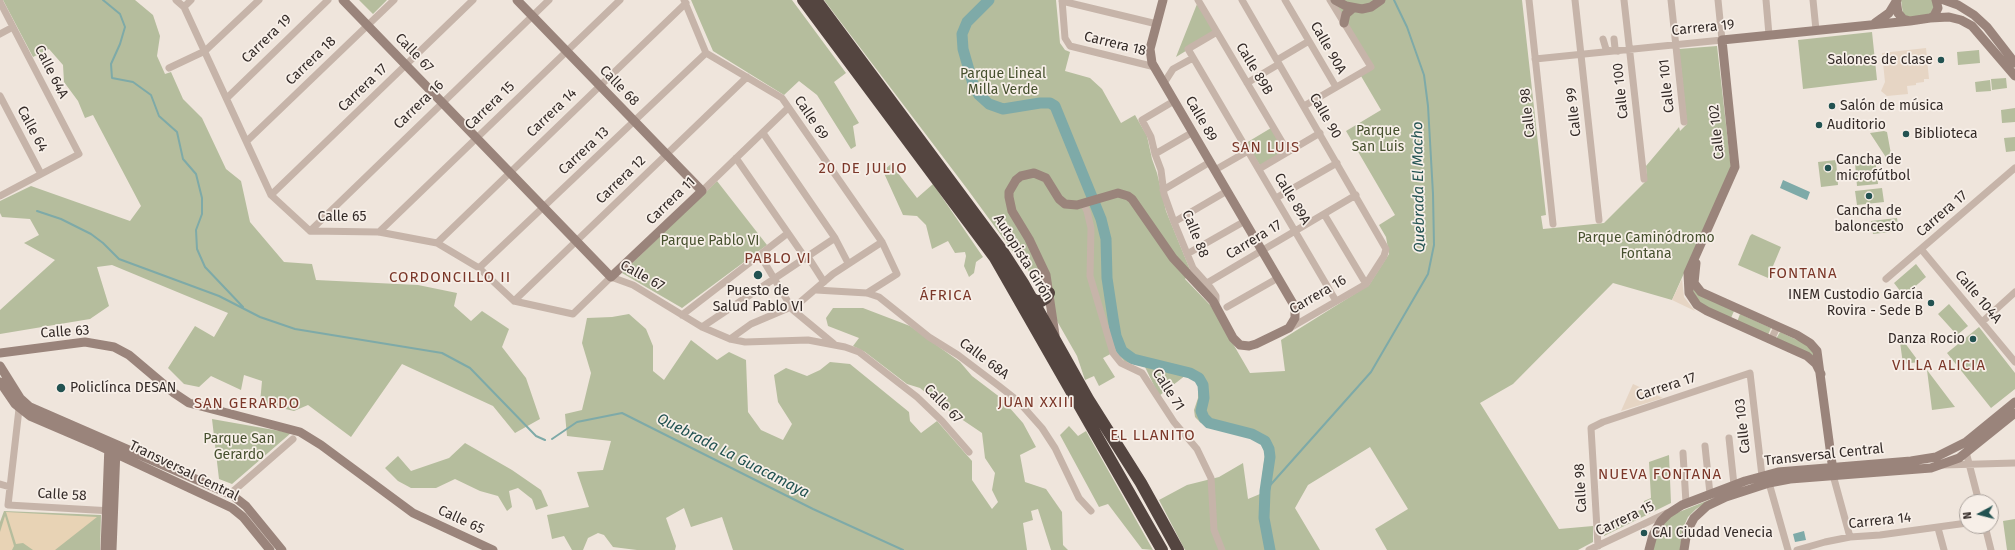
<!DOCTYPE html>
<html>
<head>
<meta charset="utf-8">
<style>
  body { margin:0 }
  #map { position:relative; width:2015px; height:550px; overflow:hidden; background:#efe5dc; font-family:"Fira Sans",sans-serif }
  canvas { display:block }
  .north { position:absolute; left:1959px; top:494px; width:40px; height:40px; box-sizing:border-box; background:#f7efe8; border:1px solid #a9a19b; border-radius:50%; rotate:263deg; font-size:11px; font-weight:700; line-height:16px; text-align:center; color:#342b28 }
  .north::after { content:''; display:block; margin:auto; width:14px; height:18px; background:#225251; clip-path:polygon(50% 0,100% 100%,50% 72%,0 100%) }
</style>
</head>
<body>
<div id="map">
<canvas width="2015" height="550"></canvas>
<div class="north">N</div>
</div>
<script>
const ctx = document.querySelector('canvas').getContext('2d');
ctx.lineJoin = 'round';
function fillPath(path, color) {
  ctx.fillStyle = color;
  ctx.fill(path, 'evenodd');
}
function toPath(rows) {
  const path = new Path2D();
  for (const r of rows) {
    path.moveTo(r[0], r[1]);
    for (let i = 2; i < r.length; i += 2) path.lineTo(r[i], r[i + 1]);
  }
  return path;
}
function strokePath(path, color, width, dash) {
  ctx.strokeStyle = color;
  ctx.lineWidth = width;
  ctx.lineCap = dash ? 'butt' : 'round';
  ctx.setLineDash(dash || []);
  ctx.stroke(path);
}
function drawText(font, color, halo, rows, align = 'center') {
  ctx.font = font + ' "Fira Sans",sans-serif';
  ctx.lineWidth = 3.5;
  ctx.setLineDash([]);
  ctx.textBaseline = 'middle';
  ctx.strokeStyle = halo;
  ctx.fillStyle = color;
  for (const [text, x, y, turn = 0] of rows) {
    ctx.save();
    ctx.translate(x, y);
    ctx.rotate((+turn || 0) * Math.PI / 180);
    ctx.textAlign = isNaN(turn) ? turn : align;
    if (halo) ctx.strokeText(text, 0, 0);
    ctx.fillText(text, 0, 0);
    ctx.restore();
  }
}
fillPath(toPath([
  [3,0,135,0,153,15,160,36,157,56,165,74,171,72,183,99,202,118,226,169,241,181,250,222,284,262,312,264,316,280,418,285,457,293,454,306,471,321,482,311,509,329,502,347,526,378,540,419,515,433,493,406,402,364,351,437,308,405,294,411,260,403,262,381,244,375,241,390,211,376,199,387,184,384,168,368,195,326,214,337,228,313,112,265,97,267,109,306,90,319,0,334,0,310,55,260,24,243,39,235,30,219,2,217,0,213,0,201,31,186,130,221,141,206,93,115,85,118,78,101,64,82,63,65,49,49,33,57],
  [359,0,387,0,373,14],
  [691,0,792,0,846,73,834,82,859,123,853,126,856,146,851,149,817,95,799,81,784,95,713,51],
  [824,0,1056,0,1060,43,1065,50,1070,52,1065,71,1090,78,1102,89,1121,123,1135,115,1147,136,1152,159,1157,173,1166,211,1191,272,1185,279,1211,306,1250,373,1285,371,1281,340,1369,285,1389,254,1386,237,1379,225,1395,215,1346,131,1381,110,1361,76,1374,68,1333,0,1522,0,1546,215,1541,216,1543,229,1604,223,1647,180,1646,166,1679,127,1680,131,1687,124,1679,49,1717,46,1731,168,1672,300,1613,283,1513,384,1480,403,1559,529,1593,526,1593,542,1578,550,1387,550,1375,529,1408,509,1370,447,1308,485,1295,508,1320,550,1185,550,1159,500,1187,485,1219,477,1243,463,1248,499,1260,494,1265,454,1261,442,1251,437,1201,423,1195,417,1194,410,1198,398,1198,386,1195,379,1186,375,1159,396,1145,367,1125,362,1116,351,1103,358,1115,377,1099,386,1094,376,1085,380,1077,356,1021,258,1014,253,968,190],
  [1901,0,1932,0,1935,8,1933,12,1928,15,1910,18,1903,14],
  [1197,4,1215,33,1176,57],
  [1872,32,1877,80,1803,89,1798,40],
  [1979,50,1980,63,1958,65,1957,52],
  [2006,78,2007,88,1992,90,1991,79],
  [1990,80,1991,91,1976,92,1975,82],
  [2015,108,2015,122,2002,123,2001,110],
  [1271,128,1285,152,1261,167,1246,143],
  [1884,131,1887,132,1891,154,1890,158,1887,159,1870,133],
  [2015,137,2015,151,2006,152,2004,138],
  [1836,160,1838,185,1821,187,1818,162],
  [1875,161,1877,172,1856,174,1855,163],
  [891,164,917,198,933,184,983,257,976,262,974,273,969,277,964,266,966,256,965,252,955,253,948,241,932,249,926,225,917,216,903,215,883,171],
  [1877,173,1878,184,1857,186,1856,175],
  [717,181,767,245,682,308,622,273],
  [1882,188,1884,202,1857,205,1855,191],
  [1897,218,1899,231,1873,234,1871,221],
  [1752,234,1781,247,1768,278,1738,265,1750,236],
  [1916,264,1926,277,1904,296,1894,283],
  [1691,278,1693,289,1734,311,1731,318,1702,305,1694,299],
  [1949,304,1968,326,1957,335,1938,314],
  [833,308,863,308,910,326,960,362,972,376,1001,398,1023,423,1036,447,1020,455,1025,482,1046,489,1062,512,1063,545,1068,550,1051,550,1038,509,1031,511,1033,520,1023,523,1027,550,733,550,722,517,691,527,684,508,666,518,676,546,675,550,637,550,613,547,604,535,598,533,588,538,583,550,572,550,564,536,552,539,547,515,589,507,577,472,603,470,611,441,567,436,565,414,582,410,591,373,582,343,587,318,612,317,629,314,646,329,653,346,653,371,664,380,691,340,717,360,729,352,746,360,748,412,761,430,783,440,792,424,778,402,774,375,786,368,807,376,820,370,830,362,850,364,909,412,910,421,921,433,937,421,972,461,972,480,992,509,998,502,992,490,995,473,985,458,982,433,945,408,920,388,907,384,865,352,853,346,859,338,828,326,826,318],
  [1740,314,1771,328,1768,335,1737,322],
  [1979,327,2015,373,2015,389,1991,408,1947,353],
  [1780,332,1810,346,1819,363,1776,339],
  [1899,335,1919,362,1903,364],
  [1927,370,1955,407,1932,410],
  [212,419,291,433,232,484,219,479],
  [1069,426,1078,436,1086,431,1153,550,1142,549,1108,504,1099,507,1060,435],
  [465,443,512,470,541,490,548,506,536,510,532,499,518,488,509,491,512,507,507,511,498,496,480,491,455,479,436,488,411,488,398,481,385,468,398,456,411,471,449,458],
  [1669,455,1671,503,1604,536,1602,525,1643,509,1644,501,1651,498,1649,462],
  [1714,498,1696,509,1688,517,1683,528,1680,550,1652,550,1654,540,1666,520,1674,514],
  [4,511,101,515,100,550,0,550,0,522],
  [2015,519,2015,550,2007,550,2003,521]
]), '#b5bd9d');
fillPath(toPath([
  [6,512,97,517,55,550,33,550,23,543,16,544],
  [5,516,14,546,12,550,0,550,0,532]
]), '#e8d3b5');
fillPath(toPath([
  [1926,48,1929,79,1924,79,1924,82,1916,83,1916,85,1907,86,1908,94,1887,96,1881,91,1885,82,1882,53],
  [1682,279,1684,297,1695,311,1672,300],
  [1633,384,1646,390,1663,398,1621,411]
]), '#e6d5c4');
fillPath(toPath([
  [1783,180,1810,192,1807,200,1780,188],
  [1804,531,1806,540,1795,542,1793,534]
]), '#7eaaa8');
strokePath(toPath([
  [103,0,120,14,125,27,120,44,111,64,112,78,133,82,151,95,159,116,177,132,183,159,196,174,202,198,202,214,196,230,197,249,205,267,243,307],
  [37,211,61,219,91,234,103,243,119,259,219,296,260,317,295,329,442,353,470,368,536,436,545,440],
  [552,439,577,422,622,413,813,509,903,550],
  [1265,491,1371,372,1428,274,1434,245,1433,194,1428,106,1424,75,1407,27,1394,0]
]), '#7eaaa8', 2);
strokePath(toPath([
  [989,0,967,22,962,34,963,49,973,84,979,95,989,104,1003,109,1040,103,1050,103,1055,106,1101,219,1106,239,1107,278,1113,318,1116,336,1122,351,1133,359,1190,373,1199,378,1203,385,1204,398,1201,411,1204,418,1209,423,1252,434,1265,441,1269,449,1270,457,1265,491,1264,518,1270,550]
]), '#7eaaa8', 11);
strokePath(toPath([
  [176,0,184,7,271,195,310,231,379,232,437,243,479,268,514,301,573,314,611,277,633,285,702,327,730,339,745,342,808,340,845,347,859,352,917,397,942,421,969,452],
  [684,0,706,53,782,98,882,242,897,274,867,293],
  [1062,0,1065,38,1070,46,1155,67],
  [1198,0,1288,152],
  [1242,0,1386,249,1384,256,1366,284,1290,328],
  [1285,0,1336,87],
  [1529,0,1553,224],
  [1575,0,1599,220],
  [1624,0,1644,179],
  [1671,0,1684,122],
  [1766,0,1769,35],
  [1813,0,1816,30],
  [1062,1,1157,24],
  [0,2,79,154,0,196],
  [184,7,191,0],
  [1217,32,1188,49,1336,301],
  [0,34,13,27],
  [1603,39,1606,49,1611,51],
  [1614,39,1615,48,1618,51],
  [1535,59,1722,40,1718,0],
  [1277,60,1309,41],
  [169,68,205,51,259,0],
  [1164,83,1173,69,1193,58],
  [1247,83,1279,64],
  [0,96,41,174],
  [227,98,328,0],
  [1174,101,1142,120,1151,137,1155,154,1161,170,1164,194,1174,222,1193,268,1210,287,1216,296,1216,305],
  [1304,106,1371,67,1330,0],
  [763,133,835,238,848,263],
  [247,141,394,0],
  [1155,154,1193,132],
  [736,158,806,259],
  [1259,169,1320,133],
  [1215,170,1248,151],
  [1163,190,1210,162],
  [702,191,788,108],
  [271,195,473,0],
  [1276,198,1337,163],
  [1083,203,1087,211,1091,228,1090,276,1113,353,1121,363,1142,373,1174,422,1197,449,1211,478,1214,530,1222,550],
  [1324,214,1366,284],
  [1174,222,1227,191],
  [310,231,549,0],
  [379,232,620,0],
  [437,243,686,3],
  [1921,249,2015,362],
  [1187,254,1245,221],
  [760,255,793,310,834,344],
  [808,257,824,282],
  [479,268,706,53],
  [1886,279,2015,168],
  [1207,283,1356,195],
  [816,290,867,293,879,297,929,337,958,355,999,386,1018,401,1042,428,1055,448,1079,498,1091,511],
  [514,301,747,77],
  [1227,307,1278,278],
  [682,315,788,233],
  [1982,322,2015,292],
  [702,327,835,238],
  [730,339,751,324,798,304,833,274,882,242],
  [1771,340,1777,327],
  [19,409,8,505,112,511],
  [1729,438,1734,485],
  [1705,446,1710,494],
  [1966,452,1979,502],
  [1683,453,1686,503],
  [1943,465,2015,463],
  [1833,475,1850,537],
  [1769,483,1788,550],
  [0,484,10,487],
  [230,494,293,439],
  [1985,526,1991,550],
  [1938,528,1944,550],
  [1598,546,1591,428,1603,422,1750,373,1762,476],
  [1589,550,1667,513],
  [1797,550,1825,542,1850,537,1880,535,1967,523]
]), '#c6b4a9', 7);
strokePath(toPath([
  [343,0,611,277,702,191,517,0],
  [1335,0,1346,6,1362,9,1371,7,1381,0],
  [1896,0,1898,13,1903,19,1910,21,1930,18,1934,16,1938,8,1936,0],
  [1944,0,1958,5,1974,15,1987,27,2015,63],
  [1930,18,1949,17,1961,20,1972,26,2015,76],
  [1344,23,1346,14,1353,8],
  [1875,23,1889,13,1897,0],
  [1696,263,1694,283,1701,292,1797,335,1810,343,1817,351,1833,471],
  [1055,335,1046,275,1029,239,1012,211,1009,197,1009,192,1016,180,1021,176,1034,173,1046,178,1059,199,1065,204,1077,205,1118,193,1128,196,1132,199,1173,258,1213,301,1233,338,1240,345,1249,346,1256,344,1289,328,1295,318,1295,307,1152,63,1150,49,1163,0],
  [0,353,85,342,114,347,129,355,174,393,189,403,300,432,321,445,413,513,493,550],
  [0,366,20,398,30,407,232,495,246,506,282,550],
  [1821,374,1816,364,1807,356,1707,311,1697,305,1689,293,1688,273,1735,167,1722,40,1910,21],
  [0,382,15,404,30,416,93,443,232,508,243,517,270,550],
  [105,550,109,445],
  [112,550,116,449],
  [1649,550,1653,535,1661,521,1668,514,1682,505,1745,481,1778,472,1911,461,1936,457,1966,442,2015,402],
  [1684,550,1687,531,1694,518,1707,506,1726,497,1769,483,1790,479,1931,468,1959,458,2015,413]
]), '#9a847b', 9);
strokePath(toPath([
  [803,0,995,258,1162,550],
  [816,0,1001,249,1023,283,1088,399,1141,483,1178,550],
  [1031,298,1036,301,1041,301,1046,298,1049,293]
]), '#544540', 12);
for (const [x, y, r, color] of [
  [1941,60,4,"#225251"],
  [1832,106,4,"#225251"],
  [1819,125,4,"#225251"],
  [1906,134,4,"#225251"],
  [1828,168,4,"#225251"],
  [1869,196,4,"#225251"],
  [758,275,5,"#225251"],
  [1931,303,4,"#225251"],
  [1973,339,4,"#225251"],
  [61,388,5,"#225251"],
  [1644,533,4,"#225251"]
]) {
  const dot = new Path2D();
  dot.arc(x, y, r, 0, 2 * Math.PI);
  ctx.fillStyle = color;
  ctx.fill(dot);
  strokePath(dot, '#f7efe8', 1.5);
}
drawText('14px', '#342b28', '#f7efe8', [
  ["Carrera 19",1703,28,-6],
  ["Carrera 19",267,39,-44],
  ["Carrera 18",1115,44,14],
  ["Calle 90A",1328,48,60],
  ["Calle 67",414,53,46],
  ["Carrera 18",311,61,-44],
  ["Calle 89B",1254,69,59],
  ["Calle 64A",51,72,63],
  ["Calle 68",619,86,46],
  ["Calle 101",1667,86,-96],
  ["Carrera 17",363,88,-44],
  ["Calle 100",1621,91,-96],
  ["Carrera 16",419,105,-44],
  ["Carrera 15",490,106,-44],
  ["Calle 99",1574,112,-96],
  ["Carrera 14",552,113,-44],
  ["Calle 98",1528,113,-96],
  ["Calle 90",1325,116,60],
  ["Calle 69",811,118,56],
  ["Calle 89",1201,119,60],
  ["Calle 64",32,129,62],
  ["Calle 102",1717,132,-96],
  ["Carrera 13",584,151,-43],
  ["Carrera 12",621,180,-44],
  ["Calle 89A",1292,199,59],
  ["Carrera 11",671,201,-44],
  ["Carrera 17",1942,214,-41],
  ["Calle 65",342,217],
  ["Calle 88",1195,234,68],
  ["Carrera 17",1254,240,-31],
  ["Autopista Girón",1023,258,58],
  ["Calle 67",642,276,29],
  ["Carrera 16",1318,295,-30],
  ["Calle 104A",1978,297,50],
  ["Calle 63",65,332,-4],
  ["Calle 68A",984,359,37],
  ["Carrera 17",1666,387,-18],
  ["Calle 71",1168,390,57],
  ["Calle 67",943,404,46],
  ["Calle 103",1743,426,-96],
  ["Transversal Central",1824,455,-6],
  ["Transversal Central",184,471,26],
  ["Calle 98",1581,488,-93],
  ["Calle 58",62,495,3],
  ["Carrera 15",1625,519,-25],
  ["Calle 65",461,520,25],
  ["Carrera 14",1880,521,-6]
]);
drawText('14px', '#342b28', '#f7efe8', [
  ["Salones de clase",1933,60,"right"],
  ["Salón de música",1840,106],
  ["Auditorio",1827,125],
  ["Biblioteca",1914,134],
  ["Cancha de",1836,160],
  ["microfútbol",1836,176],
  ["Cancha de",1869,211,"center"],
  ["baloncesto",1869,227,"center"],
  ["Puesto de",758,291,"center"],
  ["Salud Pablo VI",758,307,"center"],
  ["INEM Custodio García",1923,295,"right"],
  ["Rovira - Sede B",1923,311,"right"],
  ["Danza Rocio",1965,339,"right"],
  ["Policlínca DESAN",70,388],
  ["CAI Ciudad Venecia",1652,533]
], 'left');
drawText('14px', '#46502e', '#f7efe8', [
  ["Parque Lineal",1003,74],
  ["Milla Verde",1003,90],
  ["Parque",1378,131],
  ["San Luis",1378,147],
  ["Parque Caminódromo",1646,238],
  ["Fontana",1646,254],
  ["Parque Pablo VI",710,241],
  ["Parque San",239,439],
  ["Gerardo",239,455]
]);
ctx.letterSpacing = '1px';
drawText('15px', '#7b3729', '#f7efe8', [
  ["SAN LUIS",1266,148],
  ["20 DE JULIO",863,169],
  ["PABLO VI",778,259],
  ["FONTANA",1803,274],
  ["CORDONCILLO II",450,278],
  ["ÁFRICA",946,296],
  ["VILLA ALICIA",1939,366],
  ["JUAN XXIII",1036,403],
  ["SAN GERARDO",247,404],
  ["EL LLANITO",1153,436],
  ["NUEVA FONTANA",1660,475]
]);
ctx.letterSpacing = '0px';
drawText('italic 15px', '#225251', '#f7efe8', [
  ["Quebrada El Macho",1419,187,-91],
  ["Quebrada La Guacamaya",733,456,27]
]);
</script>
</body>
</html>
